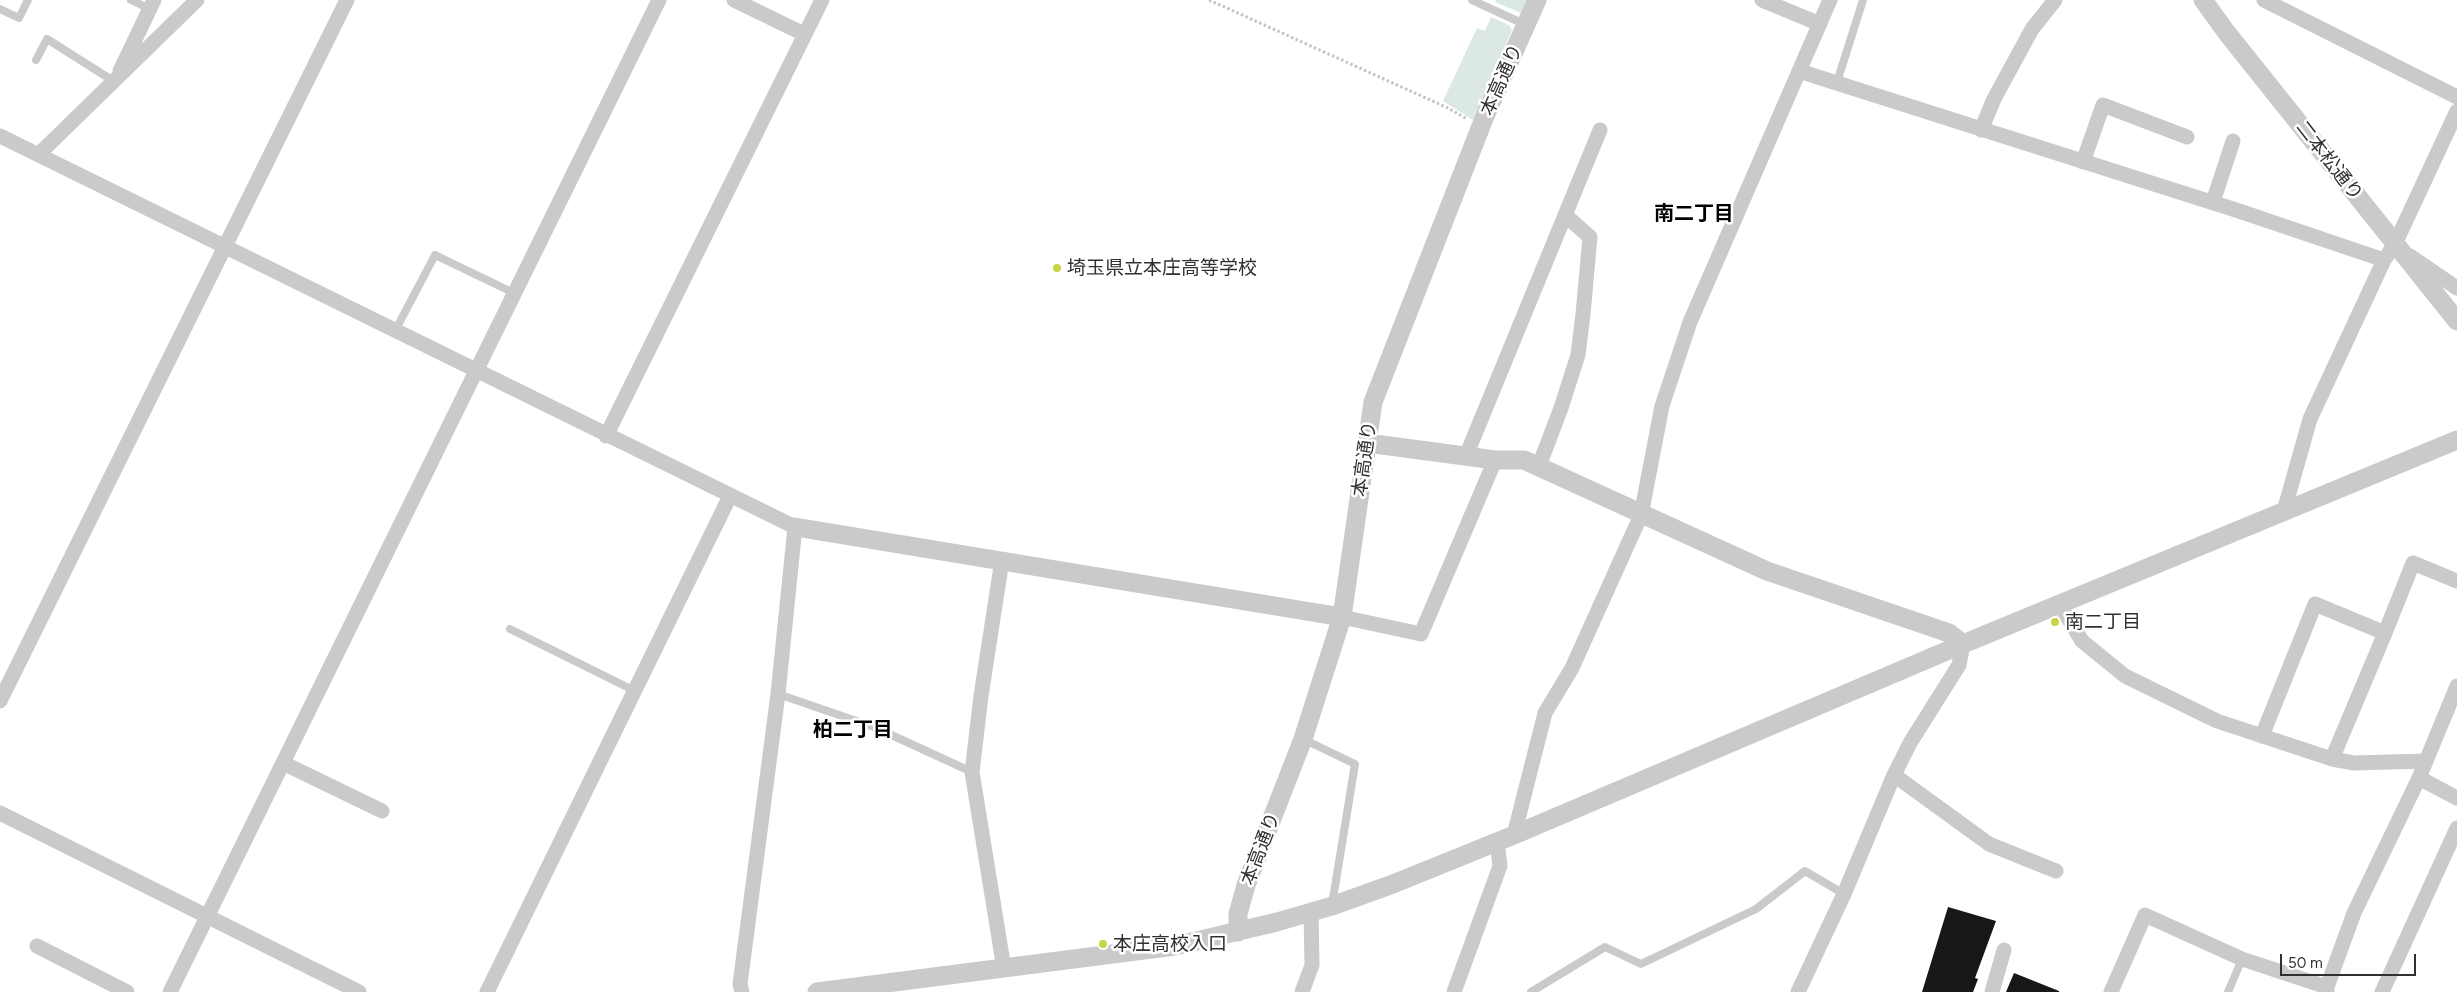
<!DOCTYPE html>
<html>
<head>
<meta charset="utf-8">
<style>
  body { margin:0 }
  #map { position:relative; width:2457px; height:992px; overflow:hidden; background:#fff; font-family:Figtree,sans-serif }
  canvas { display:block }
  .scale { position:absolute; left:2280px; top:954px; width:136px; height:22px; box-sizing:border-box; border:2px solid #303030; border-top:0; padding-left:6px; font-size:15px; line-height:18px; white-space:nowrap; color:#303030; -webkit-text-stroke:4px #fff; paint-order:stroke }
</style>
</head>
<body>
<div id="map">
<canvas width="2457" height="992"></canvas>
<div class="scale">50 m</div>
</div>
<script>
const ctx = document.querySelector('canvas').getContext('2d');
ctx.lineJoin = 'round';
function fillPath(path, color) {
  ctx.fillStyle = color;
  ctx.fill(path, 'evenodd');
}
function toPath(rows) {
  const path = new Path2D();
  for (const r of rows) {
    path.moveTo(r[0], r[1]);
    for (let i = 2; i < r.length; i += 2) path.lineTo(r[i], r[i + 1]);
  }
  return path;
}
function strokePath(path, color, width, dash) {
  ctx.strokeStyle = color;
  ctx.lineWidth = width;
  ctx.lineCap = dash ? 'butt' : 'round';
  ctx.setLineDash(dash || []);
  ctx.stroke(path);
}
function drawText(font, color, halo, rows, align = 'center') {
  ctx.font = font + ' Figtree,"Noto Sans JP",sans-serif';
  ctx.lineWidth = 5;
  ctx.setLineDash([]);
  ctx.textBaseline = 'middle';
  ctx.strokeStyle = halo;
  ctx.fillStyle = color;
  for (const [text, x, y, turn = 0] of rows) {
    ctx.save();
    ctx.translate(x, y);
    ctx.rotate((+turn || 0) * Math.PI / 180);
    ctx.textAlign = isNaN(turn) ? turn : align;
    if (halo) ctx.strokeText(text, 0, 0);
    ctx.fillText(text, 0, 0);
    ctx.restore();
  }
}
fillPath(toPath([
  [1496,0,1527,0,1521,13,1495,2],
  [1491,17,1509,25,1512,30,1473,120,1443,101,1477,28,1485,31]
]), '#dce8e3');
fillPath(toPath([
  [1948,907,1996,921,1975,978,1978,979,1973,992,1922,992],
  [2014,973,2059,991,2059,992,2006,992]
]), '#171717');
strokePath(toPath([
  [1209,0,1448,108,1467,119]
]), '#c4c4c4', 3, [2.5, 2.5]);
strokePath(toPath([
  [131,0,150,9],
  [1472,0,1526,25],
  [0,9,19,18,28,0],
  [36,60,47,39,115,82],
  [1837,82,1863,0],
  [395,331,435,255,516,294],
  [510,629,635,691],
  [778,694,874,727,972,772],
  [1303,739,1355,764,1332,905],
  [1531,992,1605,947,1641,964,1756,909,1805,871,1844,894],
  [2228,992,2242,959]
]), '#cacaca', 8);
strokePath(toPath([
  [734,0,804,34],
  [1762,0,1820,24],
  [2264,0,2457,97],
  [120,71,154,0],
  [1799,71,2236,210,2384,260],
  [1981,130,1994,99,2032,29,2055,0],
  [0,136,795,527,778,694,740,984,742,992],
  [39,154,197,0],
  [2083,162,2103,105,2187,137],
  [2213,202,2233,141],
  [2410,256,2457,288],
  [606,436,822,0],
  [1466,456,1600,130],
  [1539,466,1561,408,1578,355,1583,314,1590,237,1565,215],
  [2284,511,2310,419,2384,260,2395,244,2457,111],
  [1002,560,981,696,972,772,1004,969],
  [2060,605,2082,641,2125,676,2217,721,2332,759,2354,763,2425,761],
  [1342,617,1421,634,1495,460],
  [0,701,347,0],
  [2262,736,2315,604,2385,633,2413,563,2457,581],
  [2332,759,2385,633],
  [283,763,382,811],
  [1894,775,1989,844,2056,871],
  [2419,778,2457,798],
  [0,813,359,992],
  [1514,835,1545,713,1572,668,1641,515,1662,406,1690,322,1830,0],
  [37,946,127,992],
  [170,992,659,0],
  [487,992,730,496],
  [1302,992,1312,965,1311,912],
  [1454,992,1500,866,1497,842],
  [1798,992,1844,894,1894,775,1910,743,1959,665,1963,644],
  [1992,992,2004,950],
  [2111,992,2145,915,2242,959,2327,987],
  [2327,992,2327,987,2354,913,2419,778,2457,686],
  [2382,992,2457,828]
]), '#cacaca', 15);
strokePath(toPath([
  [2203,0,2227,33,2457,321],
  [1367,443,1495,460,1524,460,1767,571,1949,633,1963,644],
  [795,527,1342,617],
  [1238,932,1238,914,1246,885,1303,739,1342,617,1373,402,1485,116,1537,0],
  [817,992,1175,946,1277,922,1332,906,1393,884,1514,835,1963,644,2457,440]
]), '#cacaca', 19);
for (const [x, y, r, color] of [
  [1057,268,5,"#c8d444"],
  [2055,622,5,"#c8d444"],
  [1103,944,5,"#c8d444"]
]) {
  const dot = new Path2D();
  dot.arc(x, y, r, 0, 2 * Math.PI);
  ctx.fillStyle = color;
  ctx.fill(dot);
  strokePath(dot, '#fff', 2);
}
drawText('19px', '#303030', '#fff', [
  ["本高通り",1502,80,-66],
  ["二本松通り",2329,161,52],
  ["本高通り",1365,459,-82],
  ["本高通り",1261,849,-69]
]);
drawText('19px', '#303030', '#fff', [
  ["埼玉県立本庄高等学校",1067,268],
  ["南二丁目",2065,622],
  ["本庄高校入口",1113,944]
], 'left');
drawText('bold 20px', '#000', '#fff', [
  ["南二丁目",1694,214],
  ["柏二丁目",853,730]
]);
</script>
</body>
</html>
